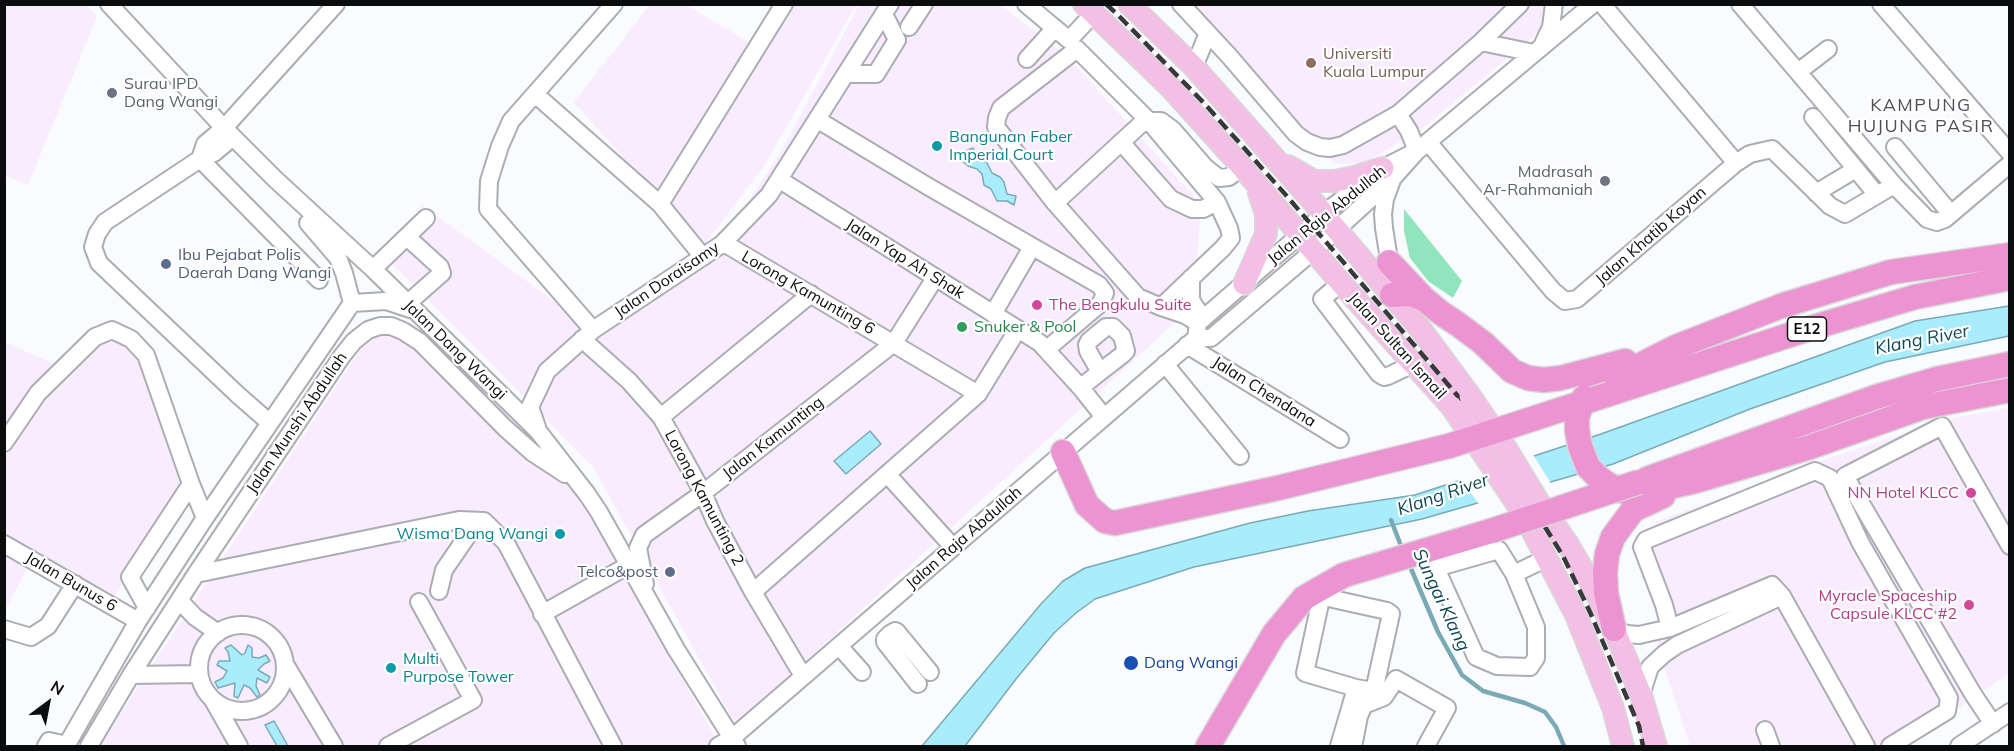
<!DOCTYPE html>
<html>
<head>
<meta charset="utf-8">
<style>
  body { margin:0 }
  #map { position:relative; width:2014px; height:751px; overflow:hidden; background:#fafbfe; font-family:Mulish,sans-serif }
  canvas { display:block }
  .frame { position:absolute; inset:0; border:6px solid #0b0c0e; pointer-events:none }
  .north { position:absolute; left:18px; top:673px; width:60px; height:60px; -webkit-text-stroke:4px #fff; paint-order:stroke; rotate:32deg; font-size:16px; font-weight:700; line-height:24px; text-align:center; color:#0b0c0e }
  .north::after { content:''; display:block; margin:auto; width:21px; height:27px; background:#0b0c0e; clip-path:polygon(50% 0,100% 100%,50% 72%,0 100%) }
</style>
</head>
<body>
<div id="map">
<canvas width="2014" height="751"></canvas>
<div class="frame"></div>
<div class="north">N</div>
</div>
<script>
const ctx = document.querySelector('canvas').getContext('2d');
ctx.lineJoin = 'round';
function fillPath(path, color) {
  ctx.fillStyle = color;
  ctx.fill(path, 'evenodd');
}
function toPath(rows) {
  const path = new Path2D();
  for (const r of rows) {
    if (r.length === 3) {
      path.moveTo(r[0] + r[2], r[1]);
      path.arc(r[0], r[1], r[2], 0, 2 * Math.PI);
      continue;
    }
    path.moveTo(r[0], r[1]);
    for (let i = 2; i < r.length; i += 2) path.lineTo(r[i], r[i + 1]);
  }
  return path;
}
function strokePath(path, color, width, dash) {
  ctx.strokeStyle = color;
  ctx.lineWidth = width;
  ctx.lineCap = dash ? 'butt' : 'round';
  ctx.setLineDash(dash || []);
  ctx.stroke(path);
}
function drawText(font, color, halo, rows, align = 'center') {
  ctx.font = font + ' Mulish,sans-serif';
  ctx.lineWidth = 4.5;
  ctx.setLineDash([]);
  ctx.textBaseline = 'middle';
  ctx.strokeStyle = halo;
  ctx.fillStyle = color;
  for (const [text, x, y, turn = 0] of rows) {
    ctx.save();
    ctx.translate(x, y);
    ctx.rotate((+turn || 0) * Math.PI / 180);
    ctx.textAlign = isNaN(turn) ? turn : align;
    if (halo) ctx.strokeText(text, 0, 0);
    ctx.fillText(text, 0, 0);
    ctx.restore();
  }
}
fillPath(toPath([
  [1549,4,1539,32,1419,131,1364,163,1340,164,1309,148,1169,5],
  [4,5,86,5,97,16,28,185,5,176],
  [650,5,686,5,750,43,661,189,644,181,574,102],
  [783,5,856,5,766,163,702,248,665,198],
  [859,5,1000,5,1067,56,1201,204,1194,305,736,725,593,467,380,251,423,206,601,335,712,256,781,152],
  [381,333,399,337,412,345,534,460,576,489,720,746,99,746,366,341,373,335],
  [111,334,143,356,187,484,113,598,34,555,5,610,5,342,67,370],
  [2009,408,2009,674,1974,697,1906,746,1690,746,1658,648,1658,621,1640,539,1658,521,1832,457,1931,425,1958,417]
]), '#faecff');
fillPath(toPath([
  [1404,209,1462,281,1453,298,1428,281,1410,258,1404,231]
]), '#91e5bc');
const water = toPath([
  [973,148,977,156,987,163,992,173,1000,177,1004,182,1007,194,1016,196,1014,205,1007,201,997,201,991,189,984,185,982,174,977,169,968,166,962,161,963,152,973,148],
  [2009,306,2009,336,1885,362,1750,409,1613,464,1422,519,1194,567,1095,599,1076,613,1054,633,1016,679,965,746,922,746,1041,604,1063,581,1085,568,1250,523,1308,511,1415,495,1601,434,1915,321,2009,306],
  [870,431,881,444,846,474,834,461,870,431],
  [231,645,242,655,245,653,248,645,252,648,252,657,259,658,266,655,270,661,264,664,258,670,270,677,267,683,257,678,256,686,260,695,257,697,250,688,244,685,238,698,234,696,235,683,218,688,215,682,223,678,227,671,217,665,219,661,230,661,228,652,225,648,231,645],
  [274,721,288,746,277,746,265,725,274,721]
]);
fillPath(water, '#a9edfd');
strokePath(water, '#7aaab5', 1.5);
fillPath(toPath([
  [1532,453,1552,485,1480,506,1460,477]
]), '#fafbfe');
strokePath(toPath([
  [1391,520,1403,551],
  [1409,564,1438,632,1462,675,1483,691,1525,703,1545,712,1556,727,1564,746]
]), '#7aaab5', 4.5);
const minor = toPath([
  [109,4,224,128,275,179,373,269,538,431,587,494,599,512,676,649,737,746],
  [1026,4,1069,40,1094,13],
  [1181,4,1230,57,1296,134,1307,142,1320,147,1330,148,1343,145,1398,114,1481,42,1520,4],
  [1740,4,1894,185,1927,219,1937,222,1945,219,2010,164],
  [1881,4,2010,153],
  [909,27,924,4],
  [1481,42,1534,53],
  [1543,44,1551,27,1554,4],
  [1077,49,1149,121,1217,202,1229,228,1231,238,1223,248,1161,307,1138,297,1055,203,996,127,997,118,1001,108,1077,49],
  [1027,59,1055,28],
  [1194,67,1208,33],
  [1798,72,1828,49],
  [846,74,876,74,897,40,884,14],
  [535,94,660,204,703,257],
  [1398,114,1409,131,1417,151],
  [1813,117,1877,195],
  [818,120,929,187,1099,285,1105,293,1101,303,1047,349],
  [233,137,214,153,200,159,105,222,97,234,93,247,99,263,238,395,270,423],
  [1121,142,1171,199,1192,209,1203,209,1217,202],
  [1428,142,1553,291,1565,301,1577,299,1736,163,1602,4],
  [1895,147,1951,214],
  [200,159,205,144,224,128,336,4],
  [200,159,319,280],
  [1736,163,1750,154,1772,149,1830,206,1845,214,1894,185],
  [780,180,1040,343,1081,388,1104,417],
  [1816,193,1856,169],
  [1055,203,1141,124,1149,121,1161,121,1173,130,1205,167,1219,178,1229,177,1242,167],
  [660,204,784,4],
  [407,237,440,267,442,273,408,303],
  [722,244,729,246,978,394],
  [373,269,426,218],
  [1391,272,1384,228,1383,214,1385,199,1392,180],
  [1191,278,1191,300,1203,319],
  [1341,283,1322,299,1379,374,1384,377,1388,376,1413,364],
  [352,303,386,301,410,309],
  [1161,307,1185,315,1198,323],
  [993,314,1032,247],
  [593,330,488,209,489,181,500,146,511,121,614,4],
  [1196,338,1211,338,1313,251,1392,179,1417,151,1593,4],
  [582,339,629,381,661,417,703,493,715,521,753,592,803,676],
  [1187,345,1340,439],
  [1165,364,1240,456],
  [1081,388,1085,384,1100,372,1122,355,1126,351,1122,336,1113,327,1106,327,1089,341,1087,345,1088,351,1100,372],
  [661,417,811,294],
  [537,427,530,407,547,371,593,330,722,244,769,195,890,4],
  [4,443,38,393,95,337,112,330,131,339,146,355,191,484,205,518],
  [887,474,953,547],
  [4,544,138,621],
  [1499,550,1514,574,1536,627,1536,658,1530,667,1497,666,1476,657,1436,568,1499,550],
  [196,574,459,520,484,521,506,543,613,746],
  [1514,574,1547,558],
  [645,584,638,548,644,535,703,493,894,343,935,278],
  [439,591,444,570,468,535,484,521],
  [753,592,978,394,1018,329],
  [1324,597,1387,611,1391,614,1374,691,1356,688,1305,673,1321,599,1324,597],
  [180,601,195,617,218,633],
  [147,608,130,577,191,484],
  [542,614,629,565],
  [242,668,43],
  [1670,628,1664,605,1642,547,1646,540,1815,471,1830,478,1860,542,1949,698,1947,711,1890,746],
  [4,629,31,637,48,626,75,584],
  [1614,629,1627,634,1639,635,1670,628,1772,585,1782,596,1866,746],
  [839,646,862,672],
  [285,664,334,746],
  [131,675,199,674],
  [918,684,885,642,885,639,890,634,895,631,897,632,930,672],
  [1641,695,1650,667,1664,654,1677,645,1782,596],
  [213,700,239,746],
  [1993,724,1973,694,1845,476,1942,426,2010,546],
  [1765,730,1771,746],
  [46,746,49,741,67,745],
  [66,746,138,621,205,518,352,303,344,273,338,258,308,223],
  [89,746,131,675,196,574,342,356,354,341,368,330,380,326,391,326,403,331,420,342,505,428,533,453,565,474],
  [388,746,473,700,419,602],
  [718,746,732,738,1196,338,1198,323,1332,207,1383,168,1417,151],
  [1339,746,1356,688],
  [1347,746,1354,742,1359,716,1364,705,1384,697,1396,679,1447,708,1426,746],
  [1959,746,2010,712]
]);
const major = toPath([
  [1084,4,1170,87,1242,167,1341,283,1452,407],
  [1129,4,1194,67,1316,205,1422,331,1470,396],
  [1288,166,1314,181,1335,181,1354,177,1383,168],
  [1244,284,1266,234,1266,214,1259,193],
  [1539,503,1567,543,1592,585,1614,629,1641,695,1656,746],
  [1523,513,1576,615,1613,708,1623,746]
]);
const highway = toPath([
  [1389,262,1424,299,1441,313,1459,325,1483,343,1512,371,1528,378,1544,380,1561,378,1625,361],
  [1392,295,1410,294,1424,299],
  [1609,394,1811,328,1915,297,2010,278],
  [1584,398,1593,389,1676,347,1781,306,1891,272,2010,255],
  [1063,452,1087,505,1105,521,1115,523,1278,488,1449,446],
  [1647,479,1876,397,1937,379,2010,364],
  [1614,487,1622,491,1637,494,1695,481,1810,447,1923,407,2010,390],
  [1614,629,1606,593,1605,573,1607,554,1613,537,1633,510,1663,496],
  [1208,746,1274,634,1304,598,1344,575,1491,531]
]);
strokePath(minor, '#abadb4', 20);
strokePath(major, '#d8d8d8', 24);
strokePath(highway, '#d8d8d8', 27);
strokePath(minor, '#fff', 16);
strokePath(major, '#f4bfe4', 21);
strokePath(highway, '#ec94d2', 24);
strokePath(toPath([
  [1106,4,1117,14,1204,103,1285,194,1463,402,1516,480,1563,556,1590,612,1639,726,1643,746]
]), '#37383a', 4.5, [12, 6]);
const majorBridge = toPath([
  [1470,396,1507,450,1539,503],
  [1452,407,1523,513]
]);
const highwayBridge = toPath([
  [1584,398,1577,417,1577,430,1580,446,1588,467,1599,478,1609,485],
  [1449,446,1609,394],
  [1491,531,1639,482]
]);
strokePath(majorBridge, '#d8d8d8', 24, []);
strokePath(highwayBridge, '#d8d8d8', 27, []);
strokePath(majorBridge, '#f4bfe4', 21);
strokePath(highwayBridge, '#ec94d2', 24);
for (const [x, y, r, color] of [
  [1311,63,6,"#8d6e63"],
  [112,93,6,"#6b7280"],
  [937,146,6,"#0f9aa8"],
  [1605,181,6,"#6b7280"],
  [166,264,6,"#5c6f8a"],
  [1037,305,6,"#d1479c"],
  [962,327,6,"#2e9e5b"],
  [1971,493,6,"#d1479c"],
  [560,534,6,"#0f9aa8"],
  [670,572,6,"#5c6f8a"],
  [1969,605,6,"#d1479c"],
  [1131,663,8,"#1a4fb4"],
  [391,668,6,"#0f9aa8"]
]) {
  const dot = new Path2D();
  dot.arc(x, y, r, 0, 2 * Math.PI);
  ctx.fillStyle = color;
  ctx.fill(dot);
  strokePath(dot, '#fff', 2);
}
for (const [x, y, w] of [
  [1807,329,39]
]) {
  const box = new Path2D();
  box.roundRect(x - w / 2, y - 12, w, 24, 4.5);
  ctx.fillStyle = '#fff';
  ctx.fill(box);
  strokePath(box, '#0b0c0e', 1.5);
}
drawText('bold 15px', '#0b0c0e', null, [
  ["E12",1807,329]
]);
drawText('16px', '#785e54', '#fff', [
  ["Universiti",1323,54],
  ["Kuala Lumpur",1323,72]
], 'left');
drawText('16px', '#5b616d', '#fff', [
  ["Surau IPD",124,84],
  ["Dang Wangi",124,102],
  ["Madrasah",1593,172,"right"],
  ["Ar-Rahmaniah",1593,190,"right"]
], 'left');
drawText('16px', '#0d838f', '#fff', [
  ["Bangunan Faber",949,137],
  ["Imperial Court",949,155],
  ["Wisma Dang Wangi",548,534,"right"],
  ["Multi",403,659],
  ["Purpose Tower",403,677]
], 'left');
drawText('16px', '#0b0c0e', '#fff', [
  ["Jalan Raja Abdullah",1327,215,-39],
  ["Jalan Khatib Koyan",1651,236,-41],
  ["Jalan Yap Ah Shak",905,259,32],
  ["Jalan Doraisamy",667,280,-34],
  ["Lorong Kamunting 6",808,293,30],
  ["Jalan Sultan Ismail",1397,346,48],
  ["Jalan Dang Wangi",455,350,44],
  ["Jalan Chendana",1264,392,32],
  ["Jalan Munshi Abdullah",297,423,-56],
  ["Jalan Kamunting",773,438,-38],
  ["Lorong Kamunting 2",704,498,62],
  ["Jalan Raja Abdullah",964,538,-41],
  ["Jalan Bunus 6",71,582,30]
]);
drawText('16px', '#4e5e75', '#fff', [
  ["Ibu Pejabat Polis",178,255],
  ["Daerah Dang Wangi",178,273],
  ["Telco&post",658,572,"right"]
], 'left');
drawText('16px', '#b23c85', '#fff', [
  ["The Bengkulu Suite",1049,305,"left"],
  ["NN Hotel KLCC",1959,493],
  ["Myracle Spaceship",1957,596],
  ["Capsule KLCC #2",1957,614]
], 'right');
drawText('16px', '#27864d', '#fff', [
  ["Snuker & Pool",974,327]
], 'left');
drawText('16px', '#164399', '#fff', [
  ["Dang Wangi",1144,663]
], 'left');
ctx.letterSpacing = '1.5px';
drawText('18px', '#4e4f55', '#fff', [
  ["KAMPUNG",1921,106],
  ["HUJUNG PASIR",1921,127]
]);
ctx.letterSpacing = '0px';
drawText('italic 18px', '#104954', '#fff', [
  ["Klang River",1922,340,-11],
  ["Klang River",1443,495,-19],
  ["Sungai Klang",1441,600,65]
]);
</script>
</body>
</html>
